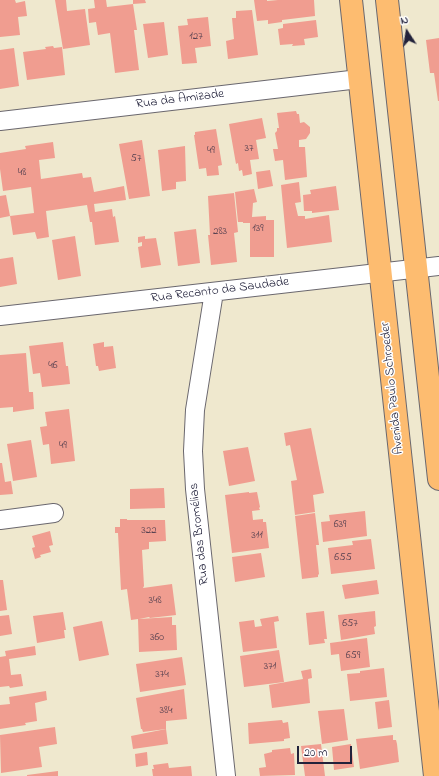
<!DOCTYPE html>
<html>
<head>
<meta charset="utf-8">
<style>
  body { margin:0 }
  #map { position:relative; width:439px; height:776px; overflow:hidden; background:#efe8ce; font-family:"Indie Flower",sans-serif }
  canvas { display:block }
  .north { position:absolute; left:387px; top:12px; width:40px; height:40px; -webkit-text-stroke:3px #fff; paint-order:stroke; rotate:348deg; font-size:11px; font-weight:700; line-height:16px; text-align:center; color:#22223b }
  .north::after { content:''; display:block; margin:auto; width:14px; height:18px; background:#22223b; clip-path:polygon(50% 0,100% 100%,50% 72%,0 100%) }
  .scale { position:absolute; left:297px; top:746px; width:55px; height:18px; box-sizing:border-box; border:2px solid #22223b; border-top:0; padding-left:5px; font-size:12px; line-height:14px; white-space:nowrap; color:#22223b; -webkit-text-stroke:3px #fff; paint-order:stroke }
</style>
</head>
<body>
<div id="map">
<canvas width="439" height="776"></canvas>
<div class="north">N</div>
<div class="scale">20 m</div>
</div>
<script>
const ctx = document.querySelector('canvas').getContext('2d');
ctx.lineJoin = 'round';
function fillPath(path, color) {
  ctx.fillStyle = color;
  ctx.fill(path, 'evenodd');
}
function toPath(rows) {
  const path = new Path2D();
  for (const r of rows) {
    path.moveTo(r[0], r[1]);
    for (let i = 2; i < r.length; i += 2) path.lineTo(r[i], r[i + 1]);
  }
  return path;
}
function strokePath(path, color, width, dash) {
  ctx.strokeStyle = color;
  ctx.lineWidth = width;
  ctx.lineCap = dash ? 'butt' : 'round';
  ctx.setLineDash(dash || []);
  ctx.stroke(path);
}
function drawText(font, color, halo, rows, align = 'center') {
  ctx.font = font + ' "Indie Flower",sans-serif';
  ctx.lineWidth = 3;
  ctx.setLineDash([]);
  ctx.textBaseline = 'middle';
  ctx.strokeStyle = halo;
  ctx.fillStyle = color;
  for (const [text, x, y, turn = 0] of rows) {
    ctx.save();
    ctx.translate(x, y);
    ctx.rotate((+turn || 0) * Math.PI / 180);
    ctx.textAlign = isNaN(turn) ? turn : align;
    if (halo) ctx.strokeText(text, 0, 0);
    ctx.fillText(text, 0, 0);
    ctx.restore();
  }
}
fillPath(toPath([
  [0,0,15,0,16,3,25,1,27,16,18,17,20,35,0,37],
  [55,0,66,0,67,11,85,9,90,45,63,49],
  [94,0,106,0,107,7,133,4,137,30,134,30,139,70,115,73,110,33,98,35,96,22,89,23,88,9,95,8],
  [133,0,145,0,146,3,133,4],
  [254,0,267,0,267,1,278,0,314,0,315,16,282,20,282,22,268,24,268,20,257,21],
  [252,10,258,55,228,59,226,41,234,39,232,18,236,18,236,11],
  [208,17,211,46,195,48,197,63,182,64,178,26,188,25,187,19],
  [316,20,318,37,304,39,305,45,292,46,293,44,280,45,278,29,283,28,283,24],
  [164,22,168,55,148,58,143,24],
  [439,38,439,101,438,101,434,73,430,73,426,40],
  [53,46,54,48,62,47,65,75,27,80,23,52,46,49,45,47],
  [14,48,19,86,0,89,0,50],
  [296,111,297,114,299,114,300,123,304,122,310,127,310,133,306,139,299,140,299,147,305,147,307,177,285,180,283,160,275,161,273,149,278,149,275,133,277,131,277,128,279,128,277,113],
  [262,118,266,138,256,140,259,159,250,160,252,174,243,176,242,170,239,171,238,163,236,164,229,124],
  [216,129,222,165,218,166,219,175,207,176,206,168,199,169,194,135,195,135,195,132],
  [142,140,150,196,129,199,119,144],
  [53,142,55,158,39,160,41,179,82,173,83,178,91,177,94,192,124,186,126,200,94,204,95,212,112,209,113,217,115,216,119,242,95,245,92,222,90,222,87,205,46,211,49,237,37,239,35,232,13,235,10,216,34,213,31,187,3,191,0,169,0,153,26,149,25,146],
  [185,146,186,181,176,182,176,189,162,191,158,150],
  [270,170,273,186,258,189,256,172],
  [299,182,301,202,295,203,298,216,305,216,305,219,329,215,332,242,287,248,281,185],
  [336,186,339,210,312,213,312,211,304,211,303,195,311,194,310,190],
  [254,189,257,202,253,203,252,217,266,216,266,220,274,220,274,257,250,257,250,223,243,223,243,222,238,222,235,192],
  [234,193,238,232,234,233,237,262,211,265,208,235,210,235,208,196],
  [6,195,10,216,0,218,0,196],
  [196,229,200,263,178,266,174,232],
  [75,236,81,276,58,280,52,240],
  [145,236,145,239,156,238,161,265,141,268,138,247,142,246,142,242,138,243,138,237],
  [13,257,17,284,0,287,0,259],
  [63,342,66,366,68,366,70,384,42,387,40,373,33,374,29,346],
  [104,342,104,347,113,346,116,368,99,371,98,366,96,366,93,344],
  [26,353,29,392,33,392,34,409,13,412,13,407,0,408,0,355],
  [69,409,75,461,51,464,49,444,43,445,40,427,47,426,45,412],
  [311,428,324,493,313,495,315,512,295,515,291,481,297,480,290,445,286,446,284,433],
  [31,440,37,477,13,481,7,444],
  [248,447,255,481,229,486,223,451],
  [0,463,2,463,5,482,11,481,13,494,0,495],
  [164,488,165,508,130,509,130,489],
  [249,492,249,493,257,492,260,507,259,508,260,510,252,511,253,520,263,519,263,522,266,522,269,548,232,553,225,495],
  [365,511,367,536,323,542,321,522,330,521,329,515],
  [315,513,319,545,316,545,319,574,318,575,318,577,302,579,295,516],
  [120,519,127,519,127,520,165,520,166,541,149,542,149,549,142,550,144,586,143,588,172,584,176,615,150,618,149,617,139,619,172,617,172,625,176,625,177,650,139,652,138,619,131,620,127,589,121,590,118,533,115,533,115,527,120,527],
  [50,531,53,545,49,546,51,552,40,555,41,557,35,559,32,548,35,547,32,536],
  [371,539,375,569,331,574,328,548,353,545,352,541],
  [261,553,265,577,235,582,232,557],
  [0,580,3,580,7,610,0,611],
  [377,580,379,594,345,599,342,585],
  [324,611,327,639,324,639,325,643,309,645,306,613],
  [375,611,376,626,374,627,375,634,341,640,338,615],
  [63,612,66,630,64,630,65,638,37,643,33,616],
  [9,615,12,634,0,636,0,616],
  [278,616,279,621,274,622,277,648,243,652,239,622,254,620,255,627,262,626,260,619],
  [102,621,109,655,79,661,73,627],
  [367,638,370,667,341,671,339,654,331,655,330,643],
  [35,646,36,655,9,659,11,675,21,674,23,686,10,688,9,686,0,687,0,657,6,656,5,651],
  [279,650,284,682,244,687,240,656],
  [182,657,186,685,140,692,136,664],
  [384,668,387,697,350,701,347,674,360,673,360,671],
  [311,669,312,678,308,679,310,703,272,708,269,685,303,679,301,671],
  [184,689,187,719,166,721,166,729,143,732,142,729,141,729,136,698],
  [46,691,47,700,35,703,37,721,25,723,26,725,0,729,0,705,10,704,9,697],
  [389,700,392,727,378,729,375,702],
  [344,709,348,740,322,744,318,711],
  [282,720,283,723,288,722,290,738,284,739,284,741,249,744,248,723],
  [55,727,57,744,39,747,42,767,1,773,0,735],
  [166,729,168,744,133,749,131,736],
  [393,735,393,740,396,740,397,744,399,762,360,769,356,739],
  [321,744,325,776,305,776,301,746],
  [351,744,354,767,334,770,332,747],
  [290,748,291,754,294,753,295,775,260,776,259,768,266,767,264,754,272,752,272,750],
  [147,752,148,765,136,767,135,754],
  [168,763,169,768,191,766,192,776,153,776,152,769,154,769,153,765],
  [58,771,58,776,27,776,27,775]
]), '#f09d90');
const street = toPath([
  [0,121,359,79],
  [214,292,195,410,193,451,195,489,226,776],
  [0,316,439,266],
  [0,520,54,513]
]);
const primary = toPath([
  [351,0,435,776],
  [387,0,439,479]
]);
strokePath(street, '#6a676e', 20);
strokePath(primary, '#6a676e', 24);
strokePath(street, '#fff', 18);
strokePath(primary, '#fdbc70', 22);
drawText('11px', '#564150', null, [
  ["127",196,37],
  ["37",249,149],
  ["49",211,151],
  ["57",136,159],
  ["48",22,173],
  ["139",258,229],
  ["283",220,232],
  ["46",53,366],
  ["49",63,446],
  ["639",340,525],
  ["322",149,531],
  ["311",257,536],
  ["655",343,558],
  ["348",155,601],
  ["657",350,624],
  ["360",157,638],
  ["659",353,656],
  ["371",270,667],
  ["374",162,675],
  ["384",166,711]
]);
drawText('13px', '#22223b', '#fff', [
  ["Rua da Amizade",180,100,-7],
  ["Rua Recanto da Saudade",220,291,-7],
  ["Avenida Paulo Schroeder",393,388,-96],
  ["Rua das Bromélias",200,534,-96]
]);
</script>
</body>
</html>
